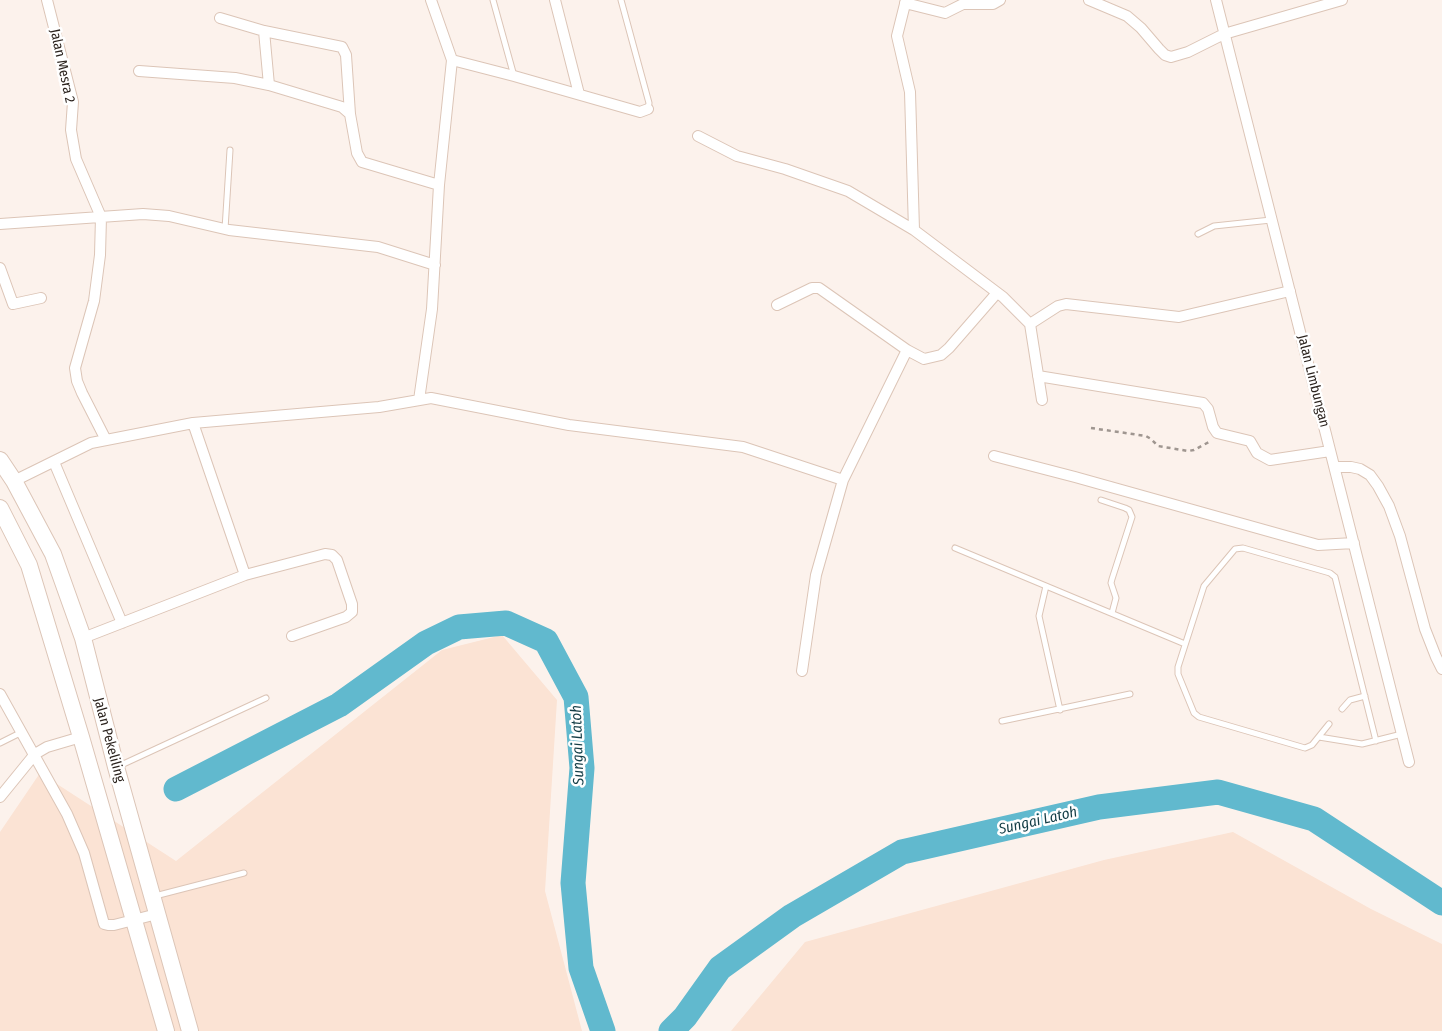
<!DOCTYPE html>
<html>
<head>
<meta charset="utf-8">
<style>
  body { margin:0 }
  canvas { display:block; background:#fcf2ec }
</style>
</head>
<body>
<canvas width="1442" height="1031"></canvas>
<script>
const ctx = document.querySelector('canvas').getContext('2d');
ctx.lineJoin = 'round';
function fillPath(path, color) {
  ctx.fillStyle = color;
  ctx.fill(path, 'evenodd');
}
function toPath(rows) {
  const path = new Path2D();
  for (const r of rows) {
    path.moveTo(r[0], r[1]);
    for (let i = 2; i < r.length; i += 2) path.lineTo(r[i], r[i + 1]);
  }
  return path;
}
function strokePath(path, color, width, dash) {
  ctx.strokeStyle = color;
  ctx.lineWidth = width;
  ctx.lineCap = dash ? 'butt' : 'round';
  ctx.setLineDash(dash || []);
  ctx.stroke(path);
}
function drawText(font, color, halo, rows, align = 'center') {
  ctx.font = font + ' "Fira Sans Condensed",sans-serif';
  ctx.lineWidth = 5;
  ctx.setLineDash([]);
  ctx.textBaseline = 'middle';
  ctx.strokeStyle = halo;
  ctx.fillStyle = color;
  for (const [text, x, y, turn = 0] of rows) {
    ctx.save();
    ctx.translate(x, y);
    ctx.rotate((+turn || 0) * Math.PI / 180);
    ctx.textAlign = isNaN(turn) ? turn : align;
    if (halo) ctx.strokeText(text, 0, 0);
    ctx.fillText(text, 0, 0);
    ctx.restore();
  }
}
fillPath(toPath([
  [502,635,557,700,545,891,582,1031,0,1031,0,832,40,773,176,861,442,650],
  [1233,832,1371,909,1442,944,1442,1031,731,1031,805,942,1104,860]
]), '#fbe3d4');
strokePath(toPath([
  [176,789,339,705,426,643,459,627,506,623,546,641,576,697,582,768,573,883,581,968,603,1031],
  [671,1031,685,1017,720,968,792,916,902,852,1099,807,1218,792,1314,819,1442,903]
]), '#61b9ce', 25);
const service = toPath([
  [493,0,514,76],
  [621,0,649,103,648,109],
  [225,229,230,150],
  [1198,234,1214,226,1271,220],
  [1101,500,1125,508,1129,510,1132,517,1112,579,1111,583,1116,598,1112,613],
  [955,548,1185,644],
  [1046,586,1039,616,1060,710],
  [1342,709,1350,700,1365,696],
  [1002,721,1130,694],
  [1329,724,1312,745,1305,748,1199,717,1194,713,1178,674,1178,667,1204,586,1235,549,1243,548,1330,573,1335,577,1376,741],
  [1319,737,1362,744,1402,734],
  [0,743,22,732],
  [119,766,266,698],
  [155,896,244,873]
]);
const minor = toPath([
  [47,0,73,102,71,130,76,159,101,217,100,255,94,301,75,368,77,381,82,393,106,440],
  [555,0,579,94],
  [906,0,897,36,910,92,914,230],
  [1089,0,1127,16,1141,28,1159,49,1165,55,1171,57,1188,52,1224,34,1342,0],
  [1216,0,1409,762],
  [905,3,945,13,963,4,993,4,1000,0],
  [220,18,264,31,269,85],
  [264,31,342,47,346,55,350,114],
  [452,60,514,76,640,112,648,109],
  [139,71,235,78,269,85,342,107,350,114,357,153,362,162,439,185],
  [698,136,737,156,785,169,848,191,914,230,1003,297,1030,324,1042,400],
  [0,224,143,214,169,216,229,230,378,247,435,265],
  [0,268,13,304,41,298],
  [777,305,812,288,819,288,907,350],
  [1030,324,1058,306,1066,304,1179,317,1290,291],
  [1038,376,1203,403,1208,409,1213,427,1217,433,1250,441,1257,453,1270,460,1330,451],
  [419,400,432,309,439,185,452,60,431,0],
  [193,423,245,575],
  [994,456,1075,477,1318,545,1354,543],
  [54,462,122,623],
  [1335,467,1351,467,1360,469,1370,475,1378,486,1389,506,1400,536,1425,629,1436,657,1442,669],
  [14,481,91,443,193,423,379,407,431,398,569,425,743,447,843,480],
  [83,638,245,575,325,554,332,555,337,560,352,604,352,612,346,617,292,636],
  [802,671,816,575,843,480,907,350,924,359,941,355,949,348,996,294],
  [0,694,67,814,84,853,104,924,108,925,114,925,157,914],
  [0,797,35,754,47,747,81,737]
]);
const primary = toPath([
  [0,460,14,481,53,554,83,638,116,767,190,1031],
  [0,508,29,565,81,737,166,1031]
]);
strokePath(service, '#dcc5b7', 7);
strokePath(minor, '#dcc5b7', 12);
strokePath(primary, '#dcc5b7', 18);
strokePath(toPath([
  [1091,428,1146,436,1151,439,1158,446,1188,451,1194,450,1209,442]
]), '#9f9690', 2.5, [4, 4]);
strokePath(service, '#fff', 5);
strokePath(minor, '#fff', 10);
strokePath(primary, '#fff', 16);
drawText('14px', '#2b231e', '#fff', [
  ["Jalan Mesra 2",62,66,78],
  ["Jalan Limbungan",1313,381,76],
  ["Jalan Pekeliling",109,740,75]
]);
drawText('italic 15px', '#133d46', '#fff', [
  ["Sungai Latoh",578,745,-92],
  ["Sungai Latoh",1038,821,-13]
]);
</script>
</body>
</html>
